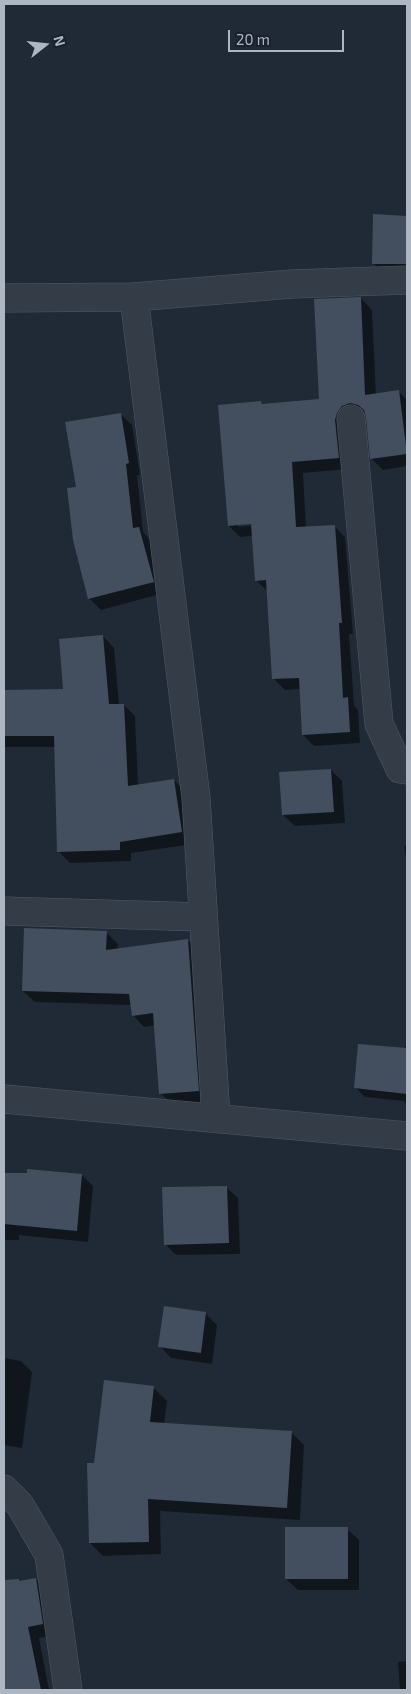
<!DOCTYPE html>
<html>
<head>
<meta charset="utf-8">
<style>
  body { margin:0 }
  #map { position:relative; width:411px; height:1694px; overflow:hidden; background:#202a37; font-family:"Exo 2",sans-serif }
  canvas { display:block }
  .frame { position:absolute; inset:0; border:5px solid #aeb6c4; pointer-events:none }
  .north { position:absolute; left:20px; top:20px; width:50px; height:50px; -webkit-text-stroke:4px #19212c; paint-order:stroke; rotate:74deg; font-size:14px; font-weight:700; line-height:20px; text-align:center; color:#aeb6c4 }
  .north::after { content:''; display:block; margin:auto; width:18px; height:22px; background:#aeb6c4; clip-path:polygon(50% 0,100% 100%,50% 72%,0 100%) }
  .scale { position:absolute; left:228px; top:30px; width:116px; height:22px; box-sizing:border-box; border:2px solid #aeb6c4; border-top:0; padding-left:6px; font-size:15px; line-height:18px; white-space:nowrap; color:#aeb6c4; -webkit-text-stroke:4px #19212c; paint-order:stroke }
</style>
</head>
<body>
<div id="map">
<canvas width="411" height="1694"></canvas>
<div class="frame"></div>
<div class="north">N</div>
<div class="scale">20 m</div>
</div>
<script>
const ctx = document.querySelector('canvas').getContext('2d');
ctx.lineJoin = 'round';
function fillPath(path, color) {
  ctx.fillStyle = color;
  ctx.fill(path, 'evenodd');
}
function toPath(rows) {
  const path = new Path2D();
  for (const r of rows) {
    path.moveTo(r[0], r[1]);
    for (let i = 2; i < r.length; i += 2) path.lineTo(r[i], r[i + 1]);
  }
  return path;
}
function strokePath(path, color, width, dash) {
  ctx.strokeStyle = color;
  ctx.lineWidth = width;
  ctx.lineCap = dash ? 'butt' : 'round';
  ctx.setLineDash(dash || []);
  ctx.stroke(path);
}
fillPath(toPath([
  [407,219,407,276,385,275,374,264,374,221],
  [361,298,372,310,376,395,398,391,407,400,407,466,383,470,372,459,367,415,362,414,349,469,303,473,306,528,334,526,345,537,353,634,349,634,354,705,358,710,360,743,314,746,303,735,300,689,285,690,274,679,267,591,256,580,253,536,240,537,229,526,261,402,264,405,320,401],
  [257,523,258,525,238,527,238,524],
  [120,414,132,425,140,475,137,475,143,532,150,540,164,593,101,610,89,598,78,488],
  [103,636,114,648,119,705,124,705,135,716,138,785,174,780,185,791,193,844,131,853,131,861,70,863,58,851,55,747,4,747,4,691,64,691],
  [331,770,342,781,345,823,295,826,283,815],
  [407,845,407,862,404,846],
  [106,932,118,944,117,949,188,940,199,952,210,1102,172,1104,160,1093,156,1025,144,1027,133,1015,131,1005,35,1002,23,991],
  [405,1046,407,1047,407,1105,404,1101,365,1097,355,1087,405,1049],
  [4,1174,82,1175,93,1186,88,1242,19,1235,19,1240,4,1240],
  [226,1187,238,1198,240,1254,176,1255,165,1244],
  [205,1313,217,1325,212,1364,171,1358,160,1346],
  [4,1358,21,1361,32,1372,22,1448,4,1445],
  [105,1382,154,1388,167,1401,164,1425,291,1432,304,1445,300,1520,160,1511,161,1554,103,1556,90,1543,95,1465],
  [347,1529,359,1540,359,1590,298,1590,286,1579],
  [36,1579,47,1590,54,1635,39,1638,49,1690,4,1690,4,1586],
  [407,1661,407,1690,400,1690,398,1662]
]), '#0007');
fillPath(toPath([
  [373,214,407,216,407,264,372,264],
  [361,297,365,395,399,390,407,454,370,459,366,417,364,410,358,405,350,403,342,406,337,413,335,420,339,458,292,462,296,527,335,525,342,623,339,623,343,698,348,697,350,732,302,735,299,678,272,679,266,580,255,581,251,524,228,526,218,405,261,401,262,404,319,399,314,299],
  [121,413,129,463,126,464,133,528,139,527,154,582,88,599,73,540,67,488,76,487,65,422],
  [103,635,109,704,124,704,128,786,174,779,182,832,120,842,120,850,57,852,54,736,4,736,4,690,63,689,59,639],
  [331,769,334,812,282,815,279,772],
  [24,928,107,931,106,950,188,939,199,1091,159,1094,153,1013,132,1016,129,994,22,991],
  [358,1044,407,1048,407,1094,354,1088],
  [27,1169,82,1174,77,1231,4,1224,4,1173,27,1173],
  [227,1186,229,1243,164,1245,162,1187],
  [164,1306,206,1312,201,1353,158,1347],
  [104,1380,154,1386,150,1422,292,1431,287,1508,148,1499,149,1542,89,1543,87,1463,94,1463],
  [285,1527,348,1527,348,1579,285,1579],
  [36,1578,43,1624,28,1627,41,1690,4,1690,4,1580,19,1579,19,1581]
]), '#434f5f');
const minor = toPath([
  [134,297,292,284,407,280],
  [4,298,134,297,196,798,216,1118],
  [351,419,379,724,400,769,407,770],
  [4,911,203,917],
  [4,1099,407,1136],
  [4,1489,20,1505,49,1555,68,1690]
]);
strokePath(minor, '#515965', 29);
strokePath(minor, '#343c47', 28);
</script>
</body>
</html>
